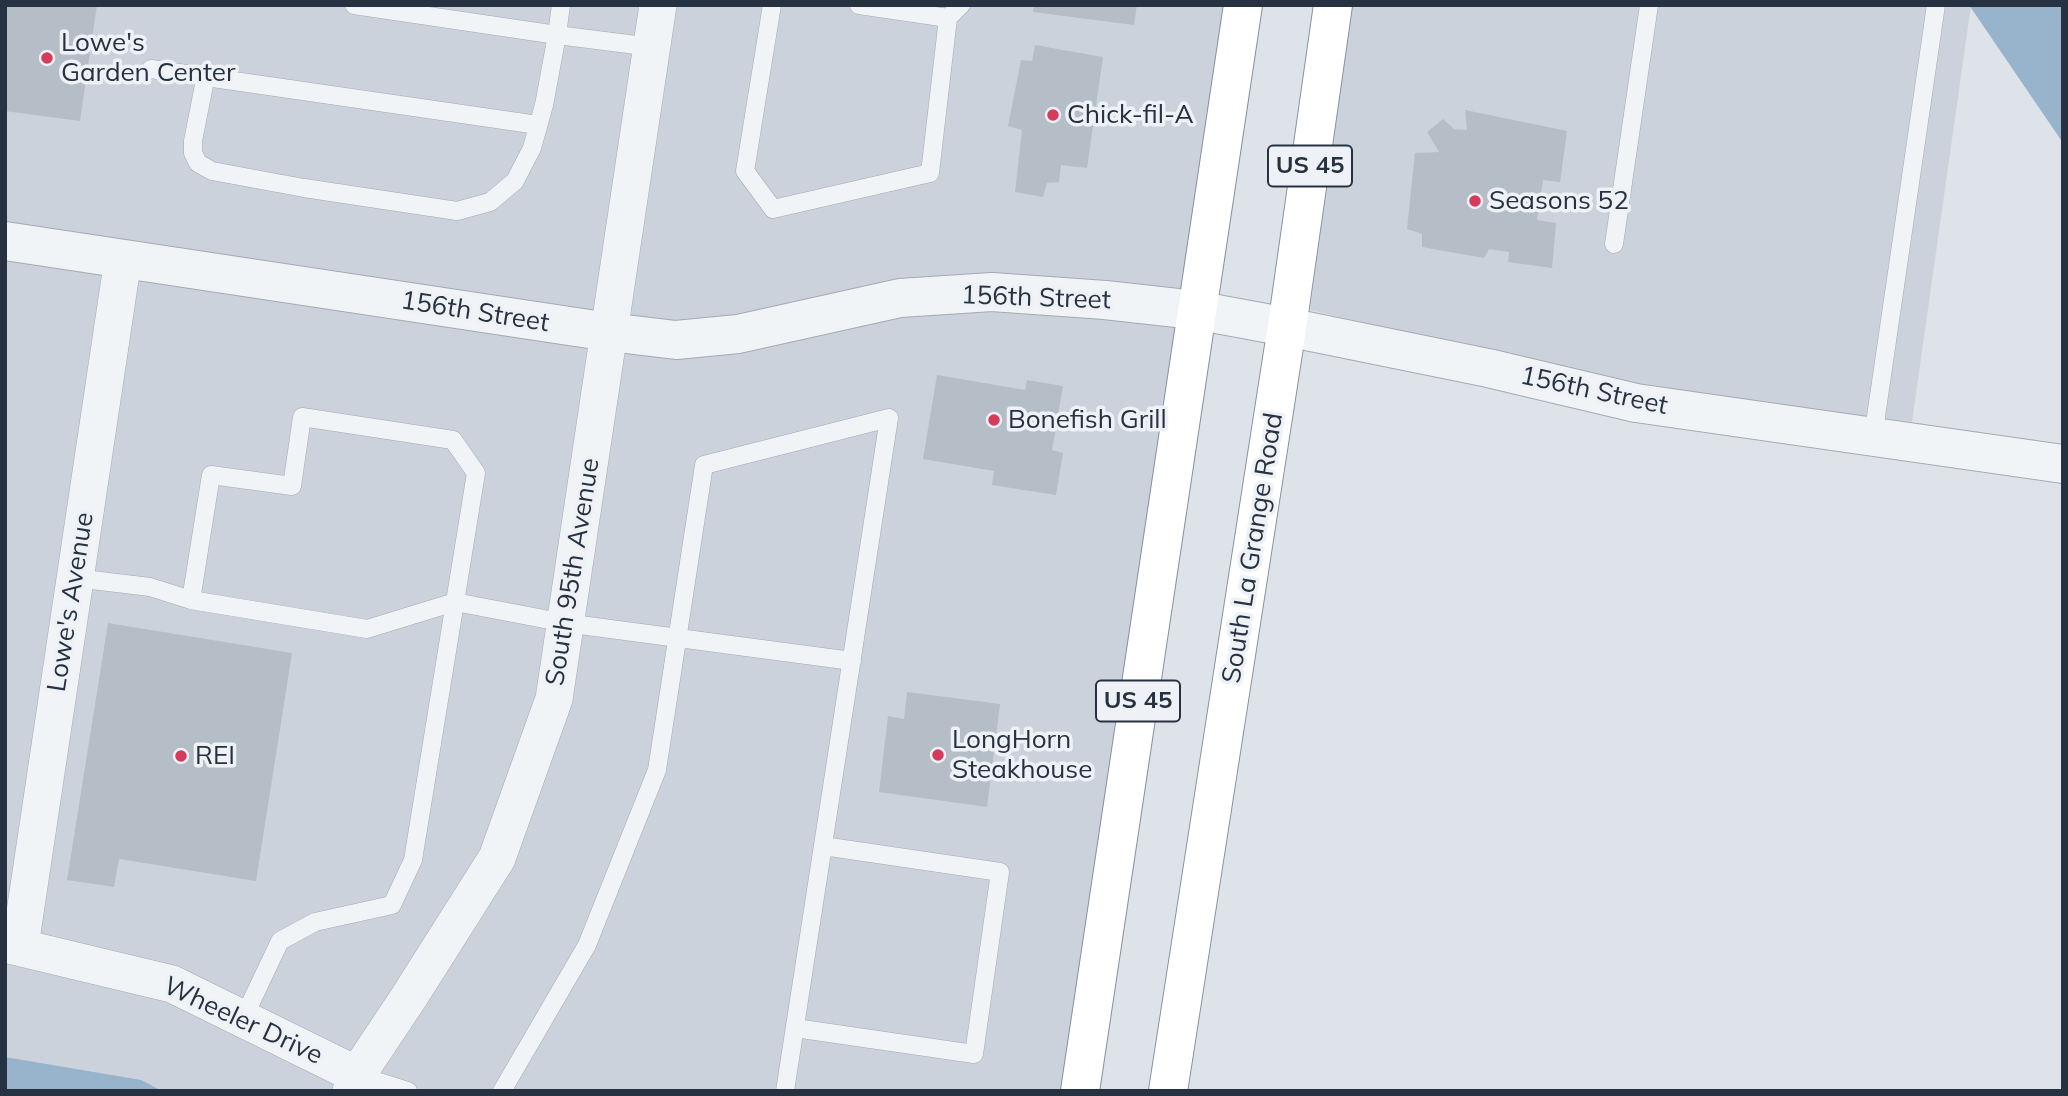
<!DOCTYPE html>
<html>
<head>
<meta charset="utf-8">
<style>
  body { margin:0 }
  #map { position:relative; width:2068px; height:1096px; overflow:hidden; background:#dee3e9; font-family:Mulish,sans-serif }
  canvas { display:block }
  .frame { position:absolute; inset:0; border:7px solid #263241; pointer-events:none }
</style>
</head>
<body>
<div id="map">
<canvas width="2068" height="1096"></canvas>
<div class="frame"></div>
</div>
<script>
const ctx = document.querySelector('canvas').getContext('2d');
ctx.lineJoin = 'round';
function fillPath(path, color) {
  ctx.fillStyle = color;
  ctx.fill(path, 'evenodd');
}
function toPath(rows) {
  const path = new Path2D();
  for (const r of rows) {
    path.moveTo(r[0], r[1]);
    for (let i = 2; i < r.length; i += 2) path.lineTo(r[i], r[i + 1]);
  }
  return path;
}
function strokePath(path, color, width, dash) {
  ctx.strokeStyle = color;
  ctx.lineWidth = width;
  ctx.lineCap = dash ? 'butt' : 'round';
  ctx.setLineDash(dash || []);
  ctx.stroke(path);
}
function drawText(font, color, halo, rows, align = 'center') {
  ctx.font = font + ' Mulish,sans-serif';
  ctx.lineWidth = 7;
  ctx.setLineDash([]);
  ctx.textBaseline = 'middle';
  ctx.strokeStyle = halo;
  ctx.fillStyle = color;
  for (const [text, x, y, turn = 0] of rows) {
    ctx.save();
    ctx.translate(x, y);
    ctx.rotate((+turn || 0) * Math.PI / 180);
    ctx.textAlign = isNaN(turn) ? turn : align;
    if (halo) ctx.strokeText(text, 0, 0);
    ctx.fillText(text, 0, 0);
    ctx.restore();
  }
}
fillPath(toPath([
  [5,5,1235,5,1069,1091,5,1091],
  [1351,5,1971,5,1912,422,1632,385,1310,310]
]), '#ccd2db');
fillPath(toPath([
  [1969,5,2063,5,2063,143],
  [5,1057,141,1080,162,1091,5,1091]
]), '#97b4cc');
fillPath(toPath([
  [5,5,97,5,80,121,5,111],
  [1034,5,1137,5,1134,25,1033,12],
  [1035,45,1103,57,1087,168,1061,165,1059,182,1047,183,1043,197,1015,192,1022,130,1008,126,1021,60,1032,61],
  [1465,110,1567,131,1560,182,1543,180,1537,220,1556,223,1552,268,1508,262,1509,252,1489,249,1484,258,1422,247,1422,234,1407,229,1415,153,1439,152,1427,132,1443,119,1454,129,1467,130],
  [937,375,1025,390,1027,380,1063,386,1052,450,1063,453,1056,495,992,485,994,471,923,459],
  [108,623,292,653,256,881,119,859,114,887,67,880],
  [907,692,1000,704,987,807,879,792,888,716,904,719]
]), '#b5bdc6');
const service = toPath([
  [354,5,557,35,561,5],
  [772,5,745,171,773,209,930,173,948,18,859,5],
  [948,18,961,5],
  [151,69,538,125],
  [206,75,193,141,193,153,198,163,212,171,304,188,457,211,490,202,515,181,532,148,544,105,557,35,652,47],
  [1614,244,1649,5],
  [1873,437,1936,5],
  [75,578,150,587,191,600,211,475,292,486,302,417,453,440,476,473,413,860,392,905,315,922,280,941,243,1019],
  [191,600,367,629,455,602,565,623,852,661],
  [795,1028,974,1054,1000,872,823,846],
  [357,1075,408,1091],
  [502,1091,587,945,657,770,704,465,889,418,785,1091]
]);
const minor = toPath([
  [5,944,172,984,357,1075],
  [20,946,123,259],
  [351,1091,357,1075,409,997,497,858,554,699,658,5]
]);
const tertiary = toPath([
  [5,241,609,332,676,340,738,334,900,298,992,292,1105,300,1195,310,1287,327,1488,368,1636,403,2063,464]
]);
const trunk = toPath([
  [1080,1091,1243,5],
  [1168,1091,1287,327,1333,5]
]);
strokePath(service, '#a3aab3', 19);
strokePath(minor, '#a3aab3', 38);
strokePath(tertiary, '#a3aab3', 40);
strokePath(trunk, '#8591a1', 40);
strokePath(service, '#f1f4f7', 18);
strokePath(minor, '#f1f4f7', 37);
strokePath(tertiary, '#f1f4f7', 38);
strokePath(trunk, '#fff', 38);
for (const [x, y, r, color] of [
  [47,58,7,"#d73b5c"],
  [1053,115,7,"#d73b5c"],
  [1475,201,7,"#d73b5c"],
  [994,420,7,"#d73b5c"],
  [938,755,7,"#d73b5c"],
  [181,756,7,"#d73b5c"]
]) {
  const dot = new Path2D();
  dot.arc(x, y, r, 0, 2 * Math.PI);
  ctx.fillStyle = color;
  ctx.fill(dot);
  strokePath(dot, '#eef2f6', 2.5);
}
for (const [x, y, w] of [
  [1310,166,84],
  [1138,701,84]
]) {
  const box = new Path2D();
  box.roundRect(x - w / 2, y - 20.5, w, 41, 5);
  ctx.fillStyle = '#eef2f6';
  ctx.fill(box);
  strokePath(box, '#263241', 2);
}
drawText('bold 24px', '#263241', null, [
  ["US 45",1310,166],
  ["US 45",1138,701]
]);
drawText('26px', '#263241', '#eef2f6', [
  ["Lowe's",61,43],
  ["Garden Center",61,73],
  ["Chick-fil-A",1067,115],
  ["Seasons 52",1489,201],
  ["Bonefish Grill",1008,420],
  ["LongHorn",952,740],
  ["Steakhouse",952,770],
  ["REI",195,756]
], 'left');
drawText('26px', '#263241', '#eef2f6', [
  ["156th Street",1036,298,2],
  ["156th Street",475,312,9],
  ["156th Street",1594,391,12],
  ["South La Grange Road",1253,548,-81],
  ["South 95th Avenue",573,572,-81],
  ["Lowe's Avenue",71,602,-81],
  ["Wheeler Drive",243,1021,25]
]);
</script>
</body>
</html>
